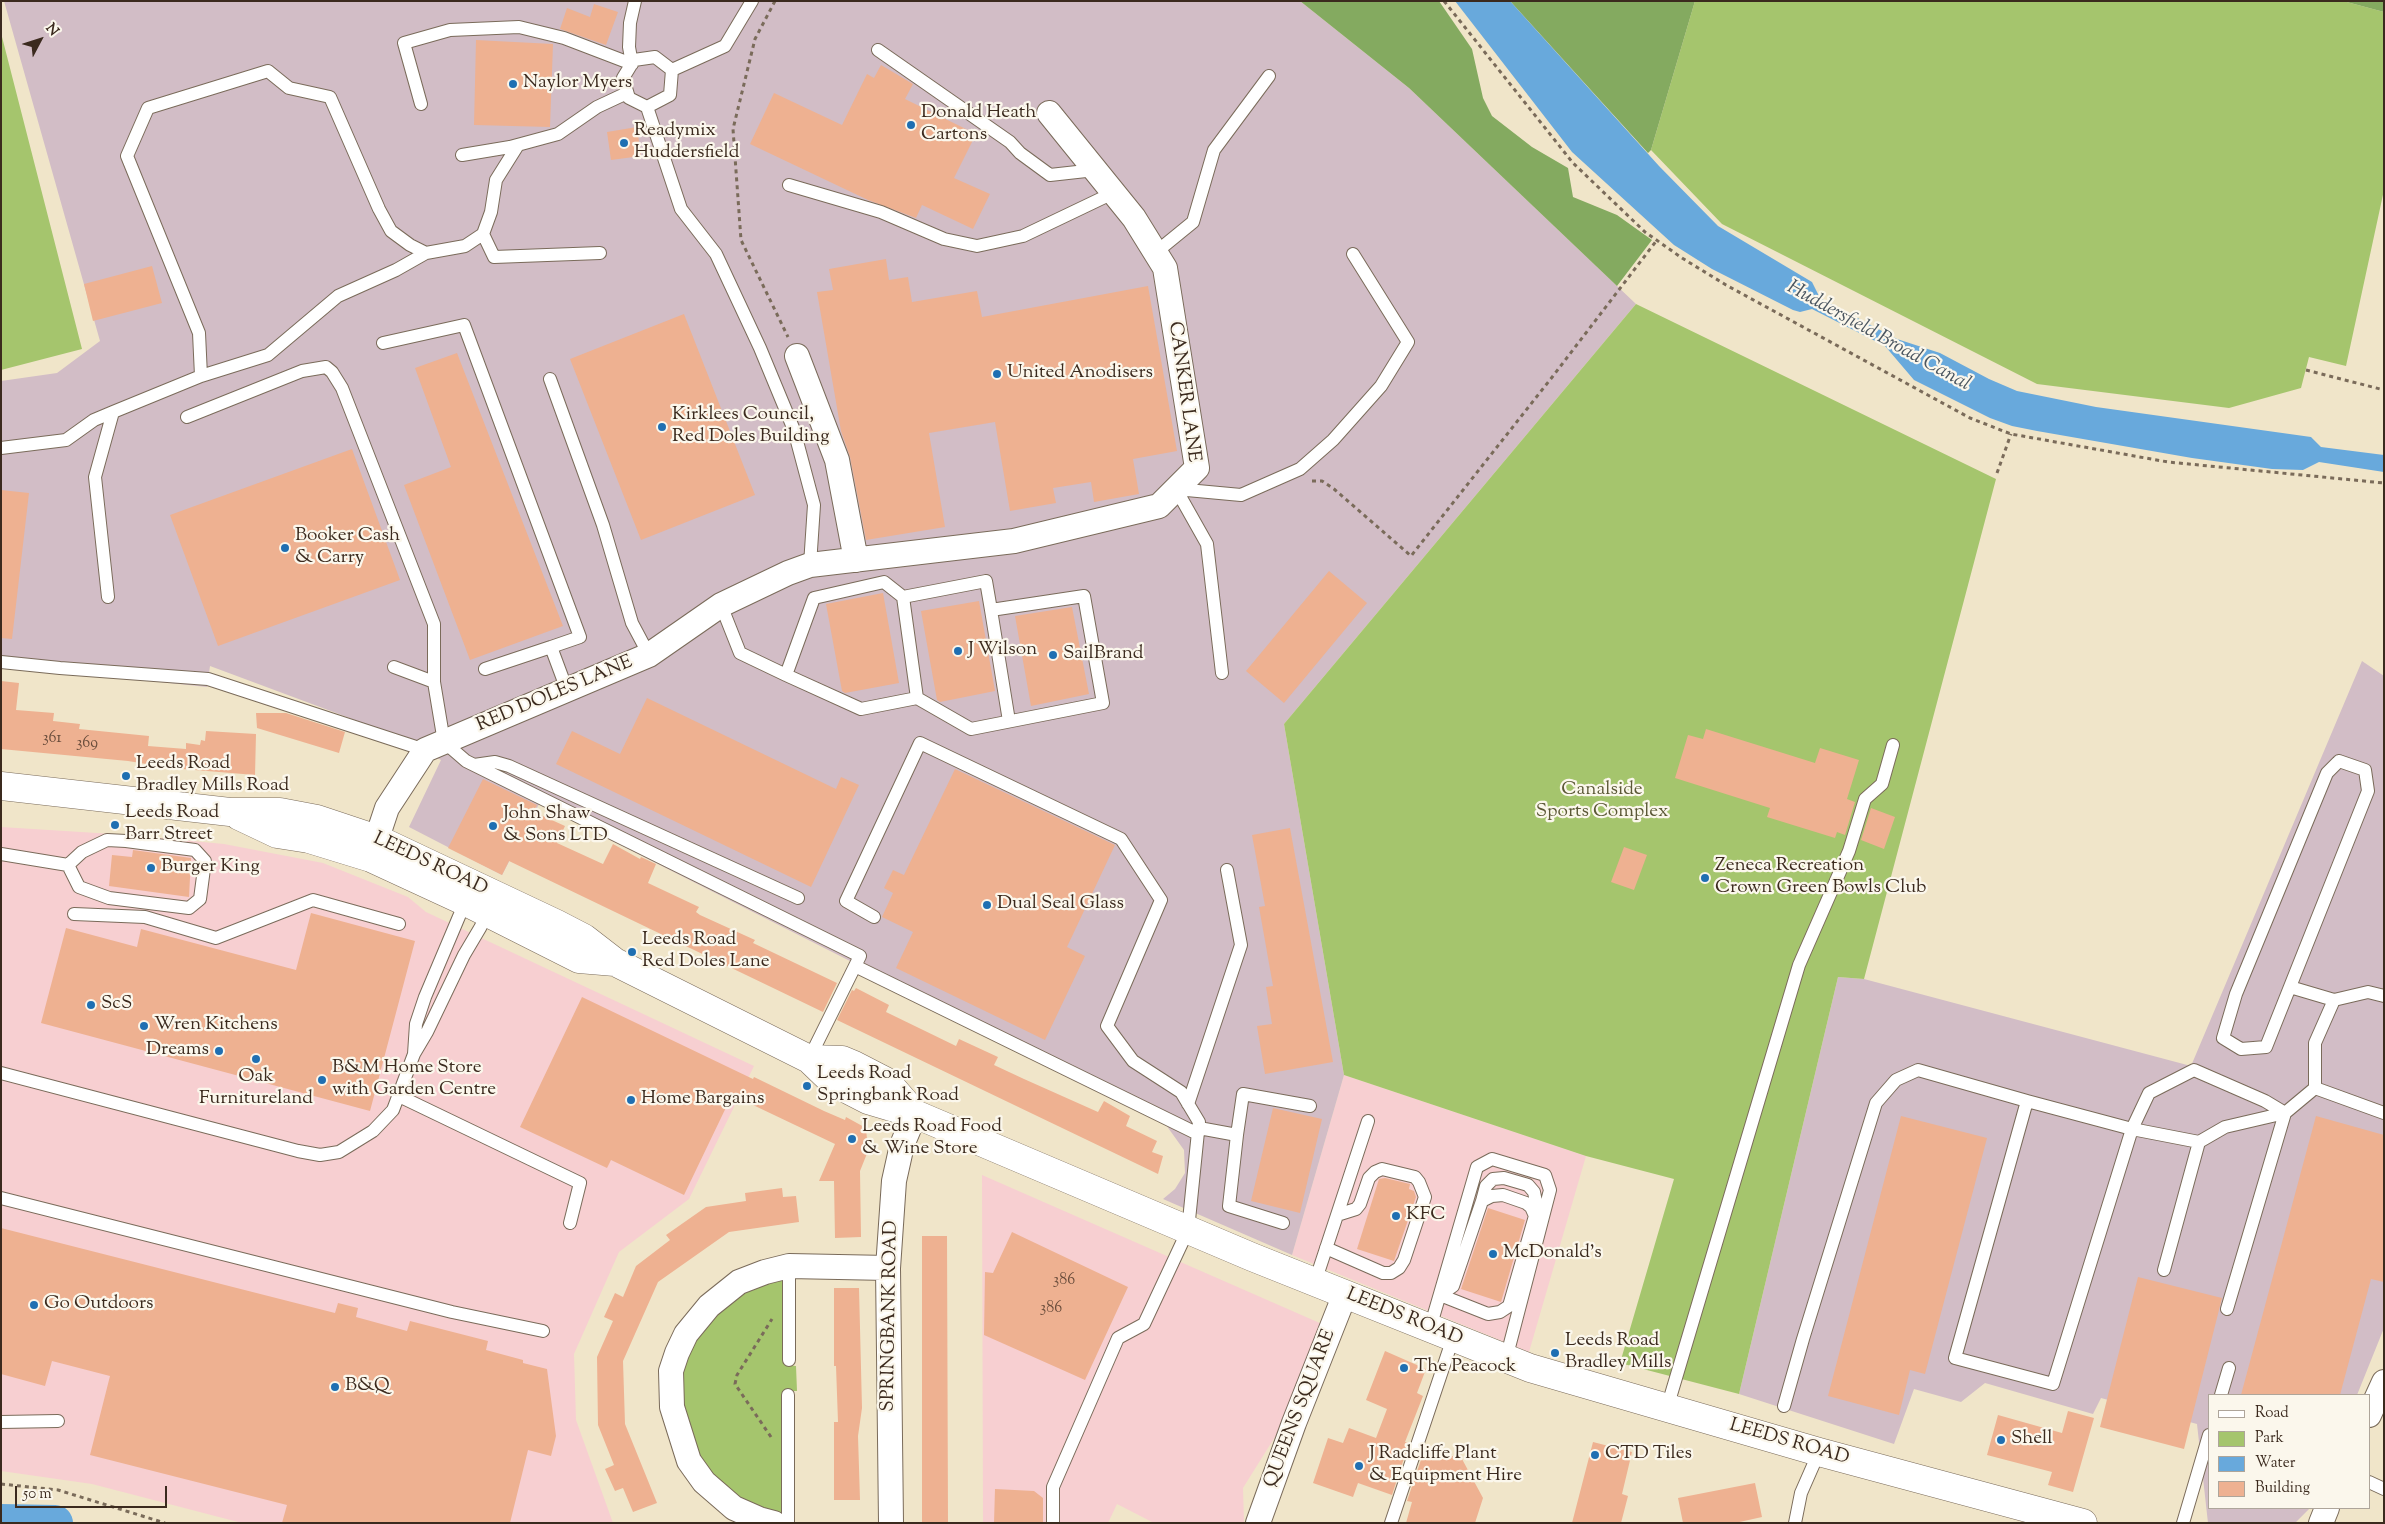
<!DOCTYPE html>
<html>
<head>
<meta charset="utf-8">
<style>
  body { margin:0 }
  #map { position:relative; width:2385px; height:1524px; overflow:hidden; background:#f0e5c9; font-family:"Sorts Mill Goudy",serif }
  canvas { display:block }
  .frame { position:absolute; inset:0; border:2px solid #3b2a1e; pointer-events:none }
  .legend { position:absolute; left:2208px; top:1394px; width:162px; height:115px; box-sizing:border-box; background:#fbf7ec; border:1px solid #aea59a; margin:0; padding:6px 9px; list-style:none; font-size:15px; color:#3b2a1e }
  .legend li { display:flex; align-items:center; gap:10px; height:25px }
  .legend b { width:25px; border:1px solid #aea59a }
  .north { position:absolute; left:15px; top:15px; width:50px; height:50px; -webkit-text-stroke:4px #fbf7ec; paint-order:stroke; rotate:50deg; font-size:14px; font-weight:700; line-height:20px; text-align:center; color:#3b2a1e }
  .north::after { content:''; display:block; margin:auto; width:18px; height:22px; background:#3b2a1e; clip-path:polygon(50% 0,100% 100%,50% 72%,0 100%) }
  .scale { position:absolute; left:15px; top:1486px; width:152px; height:22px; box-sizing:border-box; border:2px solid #3b2a1e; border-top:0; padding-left:6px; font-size:15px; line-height:18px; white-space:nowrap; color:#3b2a1e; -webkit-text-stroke:4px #fbf7ec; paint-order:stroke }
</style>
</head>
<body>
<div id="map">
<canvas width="2385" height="1524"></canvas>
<div class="frame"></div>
<ul class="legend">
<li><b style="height:6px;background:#fff"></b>Road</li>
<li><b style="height:14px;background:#a5c56d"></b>Park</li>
<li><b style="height:14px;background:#68a9dc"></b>Water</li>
<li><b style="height:14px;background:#eeb191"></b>Building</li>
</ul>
<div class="north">N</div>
<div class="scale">50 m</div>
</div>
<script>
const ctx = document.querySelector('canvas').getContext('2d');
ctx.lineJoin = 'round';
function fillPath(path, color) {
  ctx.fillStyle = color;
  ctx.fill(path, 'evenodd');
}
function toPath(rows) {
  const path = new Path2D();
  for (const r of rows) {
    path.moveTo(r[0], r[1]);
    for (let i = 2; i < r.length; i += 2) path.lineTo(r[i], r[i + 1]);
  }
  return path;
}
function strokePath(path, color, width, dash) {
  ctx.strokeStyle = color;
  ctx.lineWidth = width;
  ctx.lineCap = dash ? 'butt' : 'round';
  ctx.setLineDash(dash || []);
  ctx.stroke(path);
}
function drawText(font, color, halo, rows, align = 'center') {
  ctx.font = font + ' "Sorts Mill Goudy",serif';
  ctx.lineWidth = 4.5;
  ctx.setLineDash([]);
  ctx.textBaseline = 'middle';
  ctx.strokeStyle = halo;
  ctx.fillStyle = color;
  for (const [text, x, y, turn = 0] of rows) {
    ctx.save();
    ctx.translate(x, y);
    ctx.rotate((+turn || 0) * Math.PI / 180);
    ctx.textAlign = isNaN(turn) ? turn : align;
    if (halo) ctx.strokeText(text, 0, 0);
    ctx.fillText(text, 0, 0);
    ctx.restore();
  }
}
fillPath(toPath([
  [1,827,129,835,224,844,323,863,408,897,426,912,754,1066,689,1199,619,1252,574,1354,576,1420,613,1523,242,1523,92,1484,1,1471],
  [1344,1075,1586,1156,1529,1352,1292,1255],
  [982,1175,1322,1324,1288,1416,1243,1488,1244,1523,1154,1523,1117,1504,1108,1523,983,1523]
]), '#f7cfd1');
fillPath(toPath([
  [4,1,1300,1,1409,88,1636,304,1284,724,1344,1075,1292,1255,1163,1199,1175,1189,1185,1173,1184,1150,1161,1118,539,804,502,875,409,827,441,760,371,726,210,666,207,687,1,665,1,381,57,373,100,341],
  [2362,661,2384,676,2384,1328,2357,1395,2209,1395,2209,1508,2310,1508,2295,1523,2208,1523,2197,1424,2101,1398,2093,1414,1985,1383,1961,1402,1914,1389,1894,1444,1739,1394,1838,977,1864,979,2191,1066]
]), '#d2bdc6');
fillPath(toPath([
  [1695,1,2343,1,2384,12,2384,190,2346,366,2309,357,2301,388,2229,408,2037,384,1722,224,1651,150],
  [1,33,82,349,1,370],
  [1636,304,1996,479,1864,979,1838,977,1739,1394,1620,1363,1674,1179,1586,1156,1344,1075,1284,724],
  [785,1270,785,1365,796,1366,797,1391,785,1391,782,1519,762,1515,709,1481,683,1432,681,1354,711,1309]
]), '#a5c56d');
fillPath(toPath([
  [1300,1,1439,1,1472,49,1483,98,1492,116,1532,147,1568,168,1573,197,1617,215,1652,240,1617,286,1409,88],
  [1510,1,1695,1,1651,150,1648,153],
  [2343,1,2384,1,2384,12]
]), '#84aa60');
fillPath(toPath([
  [1455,1,1510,1,1659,166,1718,226,1812,282,1820,298,1897,339,1940,353,1989,379,2017,391,2096,407,2311,437,2321,447,2384,455,2384,472,2319,462,2303,470,2272,469,2192,458,2037,431,2012,426,1990,418,1914,380,1885,346,1812,309,1800,312,1793,310,1712,269,1674,245,1572,152]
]), '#68a9dc');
strokePath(toPath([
  [1,1522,55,1523]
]), '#68a9dc', 36);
fillPath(toPath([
  [594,4,618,12,606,45,560,29,567,8,590,17],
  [476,40,553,44,550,127,474,125],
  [881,65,913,84,905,99,976,134,954,178,990,194,973,229,922,205,916,218,868,200,750,144,774,93,842,125,867,74,874,78],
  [637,127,641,156,611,160,607,132],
  [886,259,889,280,908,277,912,302,977,291,982,317,1148,286,1177,451,1133,459,1139,494,1094,502,1091,482,1053,488,1056,503,1010,511,995,422,929,433,945,527,866,540,850,457,841,431,817,292,833,290,829,269],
  [152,266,162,303,93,321,84,284],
  [684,314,755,495,641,540,570,359],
  [457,353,563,626,470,660,404,485,451,467,415,368],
  [352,449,400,580,218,646,170,515],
  [1,490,29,493,12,639,1,638],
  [1329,571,1367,603,1284,703,1246,671],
  [883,593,899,683,845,693,842,691,826,604],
  [979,601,995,691,940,702,937,700,921,611],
  [1072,607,1089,694,1031,706,1015,616],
  [1,681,19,683,16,710,54,713,53,721,80,724,79,729,149,736,148,746,186,749,186,743,200,745,201,740,205,741,206,731,256,734,255,775,171,768,128,761,1,749],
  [647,698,836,789,841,777,859,785,811,887,556,764,572,731,620,754],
  [256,713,286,713,345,732,339,753,257,728],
  [1706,729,1815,763,1820,748,1859,760,1847,799,1855,802,1845,835,1837,832,1835,838,1767,817,1770,808,1675,778,1688,735,1703,739],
  [955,769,1115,845,1067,947,1085,956,1045,1040,896,968,913,932,882,917,893,893,884,888,893,870,904,875],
  [483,779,537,805,534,812,565,826,557,843,603,864,613,844,640,859,641,857,656,864,648,883,699,907,696,912,700,915,755,940,753,943,837,983,823,1012,509,861,502,875,448,848],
  [1871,808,1895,817,1884,849,1861,840],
  [1290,828,1333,1062,1265,1074,1257,1026,1272,1024,1266,987,1273,986,1259,907,1265,906,1252,835],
  [1624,847,1647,855,1634,890,1611,882],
  [133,850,191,858,189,897,109,886,112,855,132,857],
  [311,913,415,941,370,1111,41,1023,66,928,137,947,141,929,296,970],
  [856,988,889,1005,886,1012,956,1046,959,1039,998,1057,994,1065,1024,1079,1098,1112,1104,1101,1130,1116,1126,1126,1157,1141,1152,1152,1163,1156,1158,1174,837,1020,852,990,854,991],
  [582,997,753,1079,754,1077,824,1111,845,1120,846,1117,866,1128,868,1151,860,1171,861,1237,835,1238,834,1181,819,1181,835,1144,732,1095,684,1195,611,1160,607,1168,520,1127],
  [1273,1108,1322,1119,1300,1213,1251,1201],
  [1901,1116,1987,1138,1925,1374,1910,1370,1899,1415,1828,1396],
  [2316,1116,2384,1135,2384,1282,2371,1279,2340,1395,2241,1395],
  [1385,1178,1410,1184,1409,1189,1414,1191,1416,1197,1394,1261,1357,1249,1379,1179],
  [782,1188,783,1197,796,1196,799,1222,729,1232,658,1282,623,1361,625,1424,657,1503,633,1512,623,1488,615,1491,605,1469,614,1465,598,1425,597,1357,613,1321,604,1317,615,1293,623,1297,636,1266,670,1240,666,1235,706,1207,746,1201,745,1193],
  [1488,1208,1525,1220,1501,1302,1461,1289],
  [1,1228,335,1313,338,1303,358,1308,356,1317,407,1331,410,1321,488,1341,486,1350,523,1360,523,1363,547,1369,556,1436,551,1456,528,1450,510,1523,282,1523,287,1505,90,1455,110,1376,52,1361,45,1386,1,1374],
  [1012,1232,1128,1287,1085,1380,984,1335,985,1272,993,1273],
  [922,1236,947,1236,948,1523,922,1523],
  [2138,1277,2222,1298,2184,1449,2100,1427],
  [834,1288,859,1288,862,1408,858,1436,860,1500,834,1500,834,1422,838,1422,836,1366,834,1366],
  [1385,1351,1426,1369,1417,1393,1423,1396,1405,1442,1409,1443,1392,1495,1358,1483,1353,1497,1313,1483,1328,1438,1343,1443,1349,1428,1376,1438,1387,1409,1366,1400],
  [2068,1411,2094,1418,2073,1492,2048,1485,2052,1472,1987,1455,1998,1415,2062,1433],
  [1593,1442,1632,1452,1622,1494,1628,1496,1621,1523,1572,1523],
  [1425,1448,1462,1459,1483,1498,1475,1523,1406,1523,1412,1502,1407,1501],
  [1755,1483,1762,1517,1735,1523,1683,1523,1678,1498],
  [995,1489,1034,1491,1043,1498,1043,1523,994,1523]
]), '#eeb191');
const lane = toPath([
  [878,50,1010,142,1020,153,1050,175,1095,170],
  [655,57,672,70,670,95,647,107,629,98,623,78,634,60,655,57],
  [632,64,629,47,630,23,635,1],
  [672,70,725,46,752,1],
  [421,104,404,43,450,30,519,27,564,38,632,64],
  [647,107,681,209,716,254,760,348,794,430,814,505,810,565],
  [462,155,510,147,558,134,597,107,627,93],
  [789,185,881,212,944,239,977,246,1023,236,1113,193],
  [483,234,494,257,600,253],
  [426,253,465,246,483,234,491,212,496,180,518,145],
  [1155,253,1193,222,1214,150,1269,76],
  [383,343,464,325,580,637,551,647,567,690],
  [550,379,603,525,632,623,649,655],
  [187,417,302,371,326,367,332,372,342,388,434,624,434,682,444,742,466,761,860,956,809,1059],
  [1,448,66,440,94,420,113,412,201,376,268,355,338,296,396,270,426,253,410,245,391,231,379,209,330,97,289,88,268,71,148,108,127,156,199,333,201,376],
  [1176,489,1241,495,1300,469,1333,440,1381,386,1408,342,1353,254],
  [1176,489,1207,544,1222,673],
  [108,597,95,477,113,412],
  [903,597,917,698],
  [721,605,740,653,786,675,861,709,917,698,971,729,1103,703,1084,596,991,610,986,581,903,597,884,582,814,598,786,675],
  [991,610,1009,721],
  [1,662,60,668,208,679,425,750],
  [394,667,434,682],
  [485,669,551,647],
  [2339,761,2365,770,2368,791,2266,1047,2241,1049,2223,1038,2236,994,2327,773,2339,761],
  [474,765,495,762,509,766,798,898],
  [107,840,126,841,195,850,205,861,200,899,189,908,109,898,79,887,68,865,82,852,107,840],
  [1,854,68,865],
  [74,914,145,917,216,938,313,900,399,924],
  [874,917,846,901,920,743,1121,839,1161,900,1107,1026,1133,1061,1181,1092,1199,1122,1188,1230,1144,1324,1118,1338,1053,1487,1053,1523],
  [855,966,1198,1134],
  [2290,987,2334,1000],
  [2384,996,2368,992,2334,1000,2315,1043,2315,1088,2384,1113],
  [414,1054,416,1024,425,997,466,900],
  [1,1073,298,1151,320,1155,339,1152,373,1131,393,1110,414,1054,427,1032,464,955,480,928,488,913,487,910],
  [399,1096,580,1183,570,1223],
  [2027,1101,2132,1129,2149,1093,2194,1070,2265,1101,2285,1113],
  [1188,1104,1241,945,1227,870],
  [1199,1128,1237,1135,1229,1206,1283,1223],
  [1237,1135,1243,1094,1310,1106],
  [1503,1195,1526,1203,1531,1207,1535,1216,1509,1306,1500,1312,1488,1314,1440,1295,1453,1286,1482,1201,1492,1196,1503,1195],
  [1,1198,452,1312,543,1331],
  [1482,1201,1486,1186,1493,1179,1504,1178,1528,1185,1534,1192,1536,1202,1535,1215],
  [1326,1248,1383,1273,1391,1273,1399,1268,1404,1260,1425,1197,1419,1182,1415,1177,1382,1169,1375,1172,1369,1178,1360,1204,1356,1209,1337,1215],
  [2164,1270,2199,1142,2225,1127,2285,1113],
  [1315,1282,1368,1121],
  [2227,1309,2285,1113,2315,1088],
  [1430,1328,1477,1167,1492,1159,1545,1175,1550,1190,1506,1359],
  [789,1360,789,1266],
  [2221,1395,2229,1368],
  [1784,1406,1803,1339,1876,1103,1896,1080,1918,1070,2027,1101,1955,1358,2053,1384,2132,1129,2199,1142],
  [1667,1408,1799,965,1849,851,1865,799,1882,784,1893,745],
  [1,1422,58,1421],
  [2369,1482,2384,1489],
  [788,1523,788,1395],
  [1391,1523,1453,1338],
  [1795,1523,1801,1493,1819,1452],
  [2183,1523,2209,1435]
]);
const street = toPath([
  [797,356,837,460,856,560],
  [371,856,387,808,425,750,649,655,721,605,788,573,810,565,1014,541,1159,506,1197,468,1165,268,1134,218,1049,113],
  [2369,1415,2384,1382],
  [774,1523,759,1519,734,1508,704,1482,689,1461,672,1407,671,1371,677,1353,686,1334,709,1306,739,1282,765,1272,789,1266,888,1268],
  [891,1523,888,1268,894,1181,902,1145,915,1114],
  [1258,1523,1294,1423,1345,1294],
  [2321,1523,2327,1508]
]);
const primary = toPath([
  [1,786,230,812,280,812,317,819,377,839,557,924,584,938,615,962,809,1059,833,1082,868,1100,915,1114,1252,1257,1530,1368,1819,1452,2083,1523],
  [239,816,277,834,309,839,371,858,464,901,579,959,615,962],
  [809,1059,842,1060,854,1065,887,1082,915,1114]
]);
strokePath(lane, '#7a6b5a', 14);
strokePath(street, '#7a6b5a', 26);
strokePath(primary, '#7a6b5a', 29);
strokePath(toPath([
  [775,1,755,39,733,129,741,240,788,337],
  [1444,1,1573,163,1645,232,1682,258,1726,285,1970,418,2011,434,2168,462,2384,483],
  [2306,370,2384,390],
  [1997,473,2011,434],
  [1312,481,1322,481,1334,489,1411,556,1553,376,1657,240],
  [771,1437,735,1384,737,1375,772,1319],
  [1,1484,58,1490,165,1523]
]), '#7a6b5a', 3, [4, 4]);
strokePath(lane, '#fff', 12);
strokePath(street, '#fff', 24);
strokePath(primary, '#fff', 28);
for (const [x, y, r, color] of [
  [513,84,5,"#1f6fb2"],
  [911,125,5,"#1f6fb2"],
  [624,143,5,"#1f6fb2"],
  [997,374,5,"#1f6fb2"],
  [662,427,5,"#1f6fb2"],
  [285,548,5,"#1f6fb2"],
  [958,651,5,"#1f6fb2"],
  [1053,655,5,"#1f6fb2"],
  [126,776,5,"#1f6fb2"],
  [115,825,5,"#1f6fb2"],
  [493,826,5,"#1f6fb2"],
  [151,868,5,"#1f6fb2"],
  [1705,878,5,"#1f6fb2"],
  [987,905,5,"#1f6fb2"],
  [632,952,5,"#1f6fb2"],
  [91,1005,5,"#1f6fb2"],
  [144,1026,5,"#1f6fb2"],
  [219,1051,5,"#1f6fb2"],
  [256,1059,5,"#1f6fb2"],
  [322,1080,5,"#1f6fb2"],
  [807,1086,5,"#1f6fb2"],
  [631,1100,5,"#1f6fb2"],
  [852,1139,5,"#1f6fb2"],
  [1396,1216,5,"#1f6fb2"],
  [1493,1254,5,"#1f6fb2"],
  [34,1305,5,"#1f6fb2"],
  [1555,1353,5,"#1f6fb2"],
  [1404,1368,5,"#1f6fb2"],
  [335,1387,5,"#1f6fb2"],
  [2001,1440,5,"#1f6fb2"],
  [1595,1455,5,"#1f6fb2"],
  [1359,1466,5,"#1f6fb2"]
]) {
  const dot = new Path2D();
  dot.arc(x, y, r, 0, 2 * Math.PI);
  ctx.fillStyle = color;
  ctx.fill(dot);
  strokePath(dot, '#fbf7ec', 2);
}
drawText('16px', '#684c3b', null, [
  ["361",52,739],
  ["369",87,744],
  ["386",1064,1281],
  ["386",1051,1309]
]);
drawText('19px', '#3b2a1e', '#fbf7ec', [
  ["Naylor Myers",523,84],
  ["Donald Heath",921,114],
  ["Cartons",921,136],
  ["Readymix",634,132],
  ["Huddersfield",634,154],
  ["United Anodisers",1007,374],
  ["Kirklees Council,",672,416],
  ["Red Doles Building",672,438],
  ["Booker Cash",295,537],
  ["& Carry",295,559],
  ["J Wilson",968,651],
  ["SailBrand",1063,655],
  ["Leeds Road",136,765],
  ["Bradley Mills Road",136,787],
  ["Leeds Road",125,814],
  ["Barr Street",125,836],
  ["John Shaw",503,815],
  ["& Sons LTD",503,837],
  ["Zeneca Recreation",1715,867],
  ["Crown Green Bowls Club",1715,889],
  ["Burger King",161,868],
  ["Dual Seal Glass",997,905],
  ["Leeds Road",642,941],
  ["Red Doles Lane",642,963],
  ["ScS",101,1005],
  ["Wren Kitchens",154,1026],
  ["Dreams",209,1051,"right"],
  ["B&M Home Store",332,1069],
  ["with Garden Centre",332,1091],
  ["Leeds Road",817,1075],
  ["Springbank Road",817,1097],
  ["Oak",256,1078,"center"],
  ["Furnitureland",256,1100,"center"],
  ["Home Bargains",641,1100],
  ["Leeds Road Food",862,1128],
  ["& Wine Store",862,1150],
  ["KFC",1406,1216],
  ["McDonald's",1503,1254],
  ["Go Outdoors",44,1305],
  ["Leeds Road",1565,1342],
  ["Bradley Mills",1565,1364],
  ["The Peacock",1414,1368],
  ["B&Q",345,1387],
  ["Shell",2011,1440],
  ["J Radcliffe Plant",1369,1455],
  ["& Equipment Hire",1369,1477],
  ["CTD Tiles",1605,1455]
], 'left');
drawText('19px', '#3b2a1e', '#fbf7ec', [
  ["CANKER LANE",1183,392,82],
  ["RED DOLES LANE",555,695,-23],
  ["LEEDS ROAD",430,865,25],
  ["SPRINGBANK ROAD",891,1316,-89],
  ["LEEDS ROAD",1404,1318,22],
  ["QUEENS SQUARE",1301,1409,-69],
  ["LEEDS ROAD",1789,1443,16]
]);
drawText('19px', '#5b5836', '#fbf7ec', [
  ["Canalside",1602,791],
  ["Sports Complex",1602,813]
]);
drawText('italic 20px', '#4b5660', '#fbf7ec', [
  ["Huddersfield Broad Canal",1878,337,29]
]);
</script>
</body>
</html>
